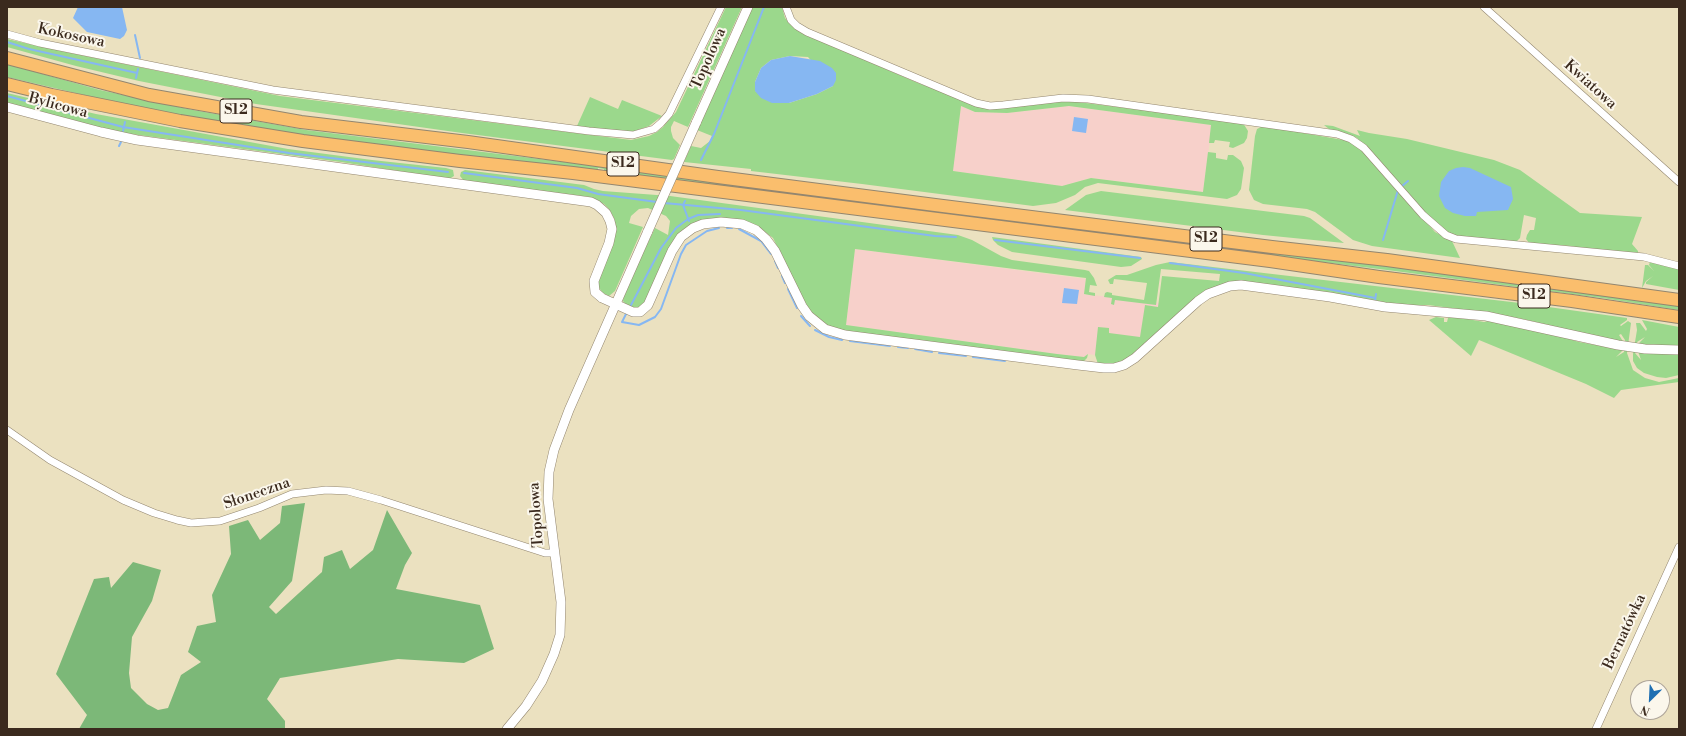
<!DOCTYPE html>
<html>
<head>
<meta charset="utf-8">
<style>
  body { margin:0 }
  #map { position:relative; width:1686px; height:736px; overflow:hidden; background:#ebe1c0; font-family:"Libre Bodoni",serif }
  canvas { display:block }
  .frame { position:absolute; inset:0; border:8px solid #3b2a1e; pointer-events:none }
  .north { position:absolute; left:1630px; top:680px; width:40px; height:40px; box-sizing:border-box; background:#fbf7ec; border:1px solid #aea59a; border-radius:50%; rotate:204deg; font-size:11px; font-weight:700; line-height:16px; text-align:center; color:#3b2a1e }
  .north::after { content:''; display:block; margin:auto; width:14px; height:18px; background:#1f6fb2; clip-path:polygon(50% 0,100% 100%,50% 72%,0 100%) }
</style>
</head>
<body>
<div id="map">
<canvas width="1686" height="736"></canvas>
<div class="frame"></div>
<div class="north">N</div>
</div>
<script>
const ctx = document.querySelector('canvas').getContext('2d');
ctx.lineJoin = 'round';
function fillPath(path, color) {
  ctx.fillStyle = color;
  ctx.fill(path, 'evenodd');
}
function toPath(rows) {
  const path = new Path2D();
  for (const r of rows) {
    path.moveTo(r[0], r[1]);
    for (let i = 2; i < r.length; i += 2) path.lineTo(r[i], r[i + 1]);
  }
  return path;
}
function strokePath(path, color, width, dash) {
  ctx.strokeStyle = color;
  ctx.lineWidth = width;
  ctx.lineCap = dash ? 'butt' : 'round';
  ctx.setLineDash(dash || []);
  ctx.stroke(path);
}
function drawText(font, color, halo, rows, align = 'center') {
  ctx.font = font + ' "Libre Bodoni",serif';
  ctx.lineWidth = 4;
  ctx.setLineDash([]);
  ctx.textBaseline = 'middle';
  ctx.strokeStyle = halo;
  ctx.fillStyle = color;
  for (const [text, x, y, turn = 0] of rows) {
    ctx.save();
    ctx.translate(x, y);
    ctx.rotate((+turn || 0) * Math.PI / 180);
    ctx.textAlign = isNaN(turn) ? turn : align;
    if (halo) ctx.strokeText(text, 0, 0);
    ctx.fillText(text, 0, 0);
    ctx.restore();
  }
}
fillPath(toPath([
  [961,106,975,112,1007,113,1069,106,1212,125,1203,192,1091,178,1062,186,952,171],
  [855,249,1086,279,1084,294,1162,303,1159,328,1097,360,1095,355,1088,354,1084,357,1057,354,846,325]
]), '#f7d0ca');
fillPath(toPath([
  [726,7,742,7,688,127,674,121,671,127,671,131,673,138,680,145,674,159,672,160,462,133,256,104,139,81,76,66,7,47,7,39,61,51,280,96,631,140,649,136,657,132,663,127,676,112],
  [752,7,782,7,785,18,793,27,800,32,918,83,980,106,1070,101,1243,123,1248,131,1247,138,1244,143,1233,148,1229,147,1230,142,1215,140,1214,143,1209,143,1211,125,1069,106,1007,113,975,112,961,106,953,171,1062,186,1091,178,1203,192,1208,152,1216,153,1216,158,1227,160,1228,155,1233,155,1241,161,1244,168,1241,189,1237,195,1227,199,1098,183,1085,187,1075,195,1056,203,1033,206,862,184,751,171,751,169,684,162,691,146,701,148,710,141,712,136,697,130],
  [790,56,808,57,833,86,817,94,789,103,755,91,755,82,761,68,771,60],
  [7,64,100,90,193,110,306,130,1386,264,1679,305,1679,310,1602,298,1387,270,604,173,604,169,598,168,597,172,304,135,190,117,97,98,7,77],
  [7,93,96,114,288,149,372,160,446,168,453,170,454,176,449,179,341,162,116,132,7,103],
  [590,97,618,109,622,100,662,116,649,126,635,131,617,131,577,126],
  [1324,125,1333,126,1360,136,1357,130,1369,133,1407,139,1494,160,1520,170,1580,213,1642,217,1632,244,1638,251,1638,254,1578,248,1572,246,1530,244,1526,239,1527,235,1530,230,1534,230,1536,218,1524,215,1520,238,1516,242,1464,239,1450,234,1437,226,1367,147,1357,138,1348,134,1329,129],
  [1263,126,1349,141,1364,152,1435,232,1452,241,1460,258,1372,246,1353,240,1315,212,1307,209,1263,204,1254,200,1249,190,1255,136,1257,129],
  [465,170,584,185,594,189,603,191,670,196,958,235,972,240,1001,256,1012,260,1085,270,1089,271,1094,278,1097,286,1090,285,1089,292,1095,293,1095,296,1084,294,1086,278,855,249,846,325,1057,354,1084,357,1088,354,1087,358,1083,362,842,331,827,326,808,309,773,238,759,227,751,223,728,218,708,219,687,227,644,304,637,308,627,306,623,301,624,293,655,228,668,235,670,221,666,216,648,208,639,209,631,216,629,223,643,227,615,291,609,296,603,293,599,288,598,283,615,237,616,226,614,218,609,209,604,204,590,197,464,181,460,176,461,172],
  [1101,191,1304,216,1310,218,1344,243,1263,235,1065,210,1086,195],
  [992,237,1141,257,1142,259,1131,266,1121,267,1012,252,998,245,993,240],
  [1170,262,1520,303,1627,318,1627,320,1620,325,1621,326,1628,321,1631,323,1627,353,1633,370,1645,378,1659,382,1679,378,1679,382,1621,390,1614,398,1586,384,1479,340,1471,356,1429,320,1436,317,1444,318,1444,322,1447,322,1448,318,1451,316,1484,322,1493,320,1529,327,1579,342,1623,350,1616,357,1624,352,1625,340,1621,334,1619,335,1624,343,1523,319,1474,311,1428,305,1401,305,1220,285,1132,356,1115,364,1098,364,1095,355,1098,327,1109,328,1109,333,1140,337,1145,305,1158,307,1162,276,1219,281,1220,274,1161,269,1156,305,1115,300,1114,305,1111,304,1112,298,1104,297,1105,293,1107,292,1112,293,1112,295,1144,300,1147,283,1114,279,1113,284,1110,284,1108,280,1116,275,1127,275,1156,265],
  [1650,262,1679,269,1679,290,1646,284,1646,282,1653,276,1646,281,1642,288,1645,265,1648,265,1654,271,1649,265],
  [1642,320,1679,327,1679,347,1638,344,1645,337,1637,342,1635,353,1641,360,1638,351,1679,353,1679,375,1666,378,1657,377,1644,373,1637,368,1633,361,1633,354,1637,330,1636,323,1640,323,1646,331,1647,329]
]), '#9bd88c');
fillPath(toPath([
  [305,503,292,581,269,607,276,614,322,572,324,557,342,550,350,569,373,550,387,510,412,553,405,565,396,589,480,605,494,649,464,663,398,659,280,678,267,699,285,721,285,729,79,729,87,715,56,674,94,579,109,577,111,588,133,562,161,570,152,601,132,637,129,673,131,688,147,704,158,710,168,708,181,675,201,662,188,652,197,626,216,622,212,595,231,554,229,526,248,520,260,540,280,523,282,506]
]), '#7cb878');
fillPath(toPath([
  [78,7,122,7,127,30,124,36,120,39,87,32,73,18],
  [790,56,820,61,832,68,836,73,836,80,833,86,817,94,789,103,772,103,761,98,755,91,755,82,761,68,771,60],
  [1074,117,1088,119,1086,133,1072,131],
  [1463,167,1470,168,1511,187,1513,199,1508,210,1477,212,1476,216,1465,216,1453,213,1445,208,1439,196,1441,182,1449,171,1456,168],
  [1064,288,1079,290,1077,304,1062,303]
]), '#86b7f2');
strokePath(toPath([
  [135,35,140,58],
  [7,42,29,49,137,73],
  [136,78,138,69],
  [7,96,123,127,289,153,448,172],
  [123,131,125,122],
  [119,146,121,142],
  [701,160,714,134,764,7],
  [464,173,577,188,598,194,657,202],
  [1401,187,1408,181],
  [685,201,683,205,689,221],
  [664,203,741,210,935,236,956,237],
  [727,228,732,228],
  [739,229,761,241,771,254],
  [995,240,1140,258],
  [1383,240,1398,190],
  [775,261,778,268],
  [1170,263,1244,273,1375,298],
  [782,276,785,283],
  [788,289,797,308],
  [1375,301,1376,294],
  [630,307,661,248,676,228,688,219,698,215,720,214],
  [627,312,622,322,639,325,655,317,661,309,681,254,686,245,707,231,719,228],
  [801,316,810,326],
  [815,330,829,337,842,340],
  [850,341,890,346],
  [898,347,908,348],
  [915,349,932,352],
  [939,353,966,356],
  [973,357,1005,361]
]), '#86b7f2', 2);
const minor = toPath([
  [786,7,791,20,797,26,807,32,976,103,990,106,1003,105,1063,98,1088,99,1337,134,1351,139,1364,148,1423,215,1446,235,1456,239,1644,257,1679,266],
  [1484,7,1679,182],
  [7,34,40,43,273,90,589,131,633,135,654,129,661,123,669,114,721,7],
  [7,430,50,460,123,500,154,513,177,520,191,523,220,521,259,508,292,494,326,490,348,491,381,500,545,553,554,553],
  [1596,729,1679,547]
]);
const tertiary = toPath([
  [7,107,101,132,137,140,591,202,597,205,606,213,610,221,612,229,609,243,594,281,595,292,602,298,633,312,640,312,648,305,672,251,681,237,693,228,703,224,721,222,742,224,756,230,766,239,775,251,802,306,809,316,825,329,845,335,1078,365,1104,368,1114,368,1124,365,1135,358,1198,301,1208,294,1230,286,1241,285,1330,297,1385,307,1486,316,1618,345,1645,349,1679,350],
  [696,123,748,7],
  [507,729,526,706,542,681,554,654,560,635,561,602,548,499,549,472,554,450,569,410,648,231]
]);
const motorway = toPath([
  [7,58,149,95,301,122,468,142,718,177,943,206,1272,247,1387,260,1679,300],
  [7,84,52,95,180,121,303,141,460,161,573,173,1270,261,1379,277,1572,301,1679,317]
]);
strokePath(minor, '#93866f', 8);
strokePath(tertiary, '#93866f', 10);
strokePath(motorway, '#93866f', 14);
strokePath(minor, '#fff', 7);
strokePath(tertiary, '#fff', 9);
strokePath(motorway, '#fabe6d', 12);
const tertiaryBridge = toPath([
  [648,231,696,123]
]);
strokePath(tertiaryBridge, '#93866f', 10, []);
strokePath(tertiaryBridge, '#fff', 9);
for (const [x, y, w] of [
  [236,111,32],
  [623,164,32],
  [1206,239,32],
  [1534,296,32]
]) {
  const box = new Path2D();
  box.roundRect(x - w / 2, y - 12, w, 24, 3);
  ctx.fillStyle = '#fbf7ec';
  ctx.fill(box);
  strokePath(box, '#3b2a1e', 1);
}
drawText('bold 14px', '#3b2a1e', null, [
  ["S12",236,111],
  ["S12",623,164],
  ["S12",1206,239],
  ["S12",1534,296]
]);
drawText('15px', '#3b2a1e', '#fbf7ec', [
  ["Kokosowa",71,36,12],
  ["Topolowa",709,59,-66],
  ["Kwiatowa",1590,85,42],
  ["Bylicowa",58,106,15],
  ["Słoneczna",257,494,-19],
  ["Topolowa",537,515,-94],
  ["Bernatówka",1625,632,-65]
]);
</script>
</body>
</html>
